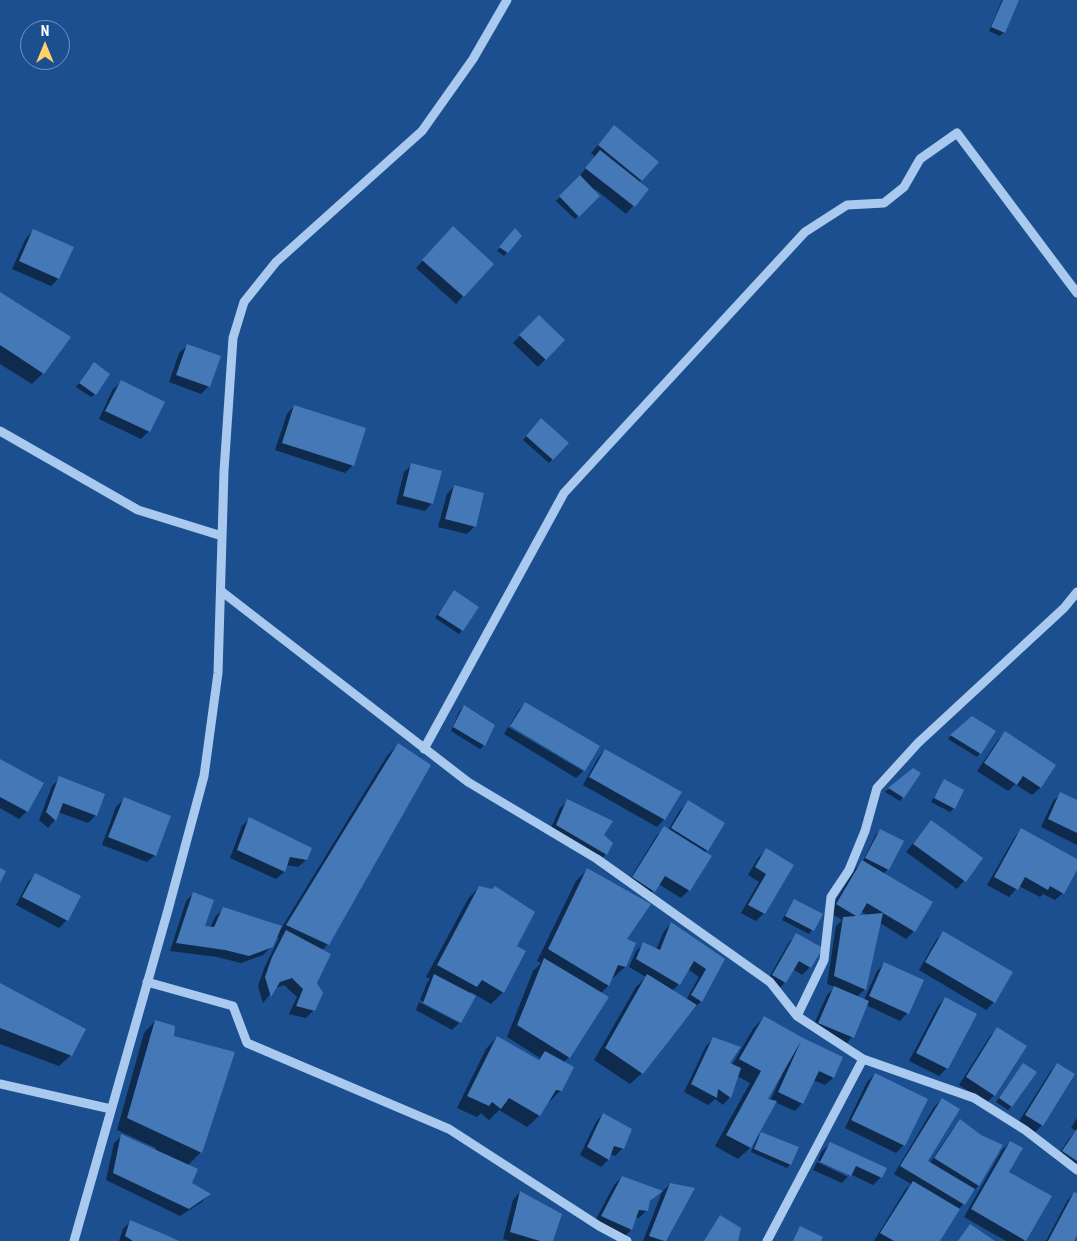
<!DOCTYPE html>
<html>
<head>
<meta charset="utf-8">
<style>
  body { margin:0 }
  #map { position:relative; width:1077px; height:1241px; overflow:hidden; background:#1b4f8f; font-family:"Roboto Condensed",sans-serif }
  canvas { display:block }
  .north { position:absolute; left:20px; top:20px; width:50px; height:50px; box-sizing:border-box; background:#1b4f8f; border:1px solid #7695bc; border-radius:50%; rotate:0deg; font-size:14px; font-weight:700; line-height:20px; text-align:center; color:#fff }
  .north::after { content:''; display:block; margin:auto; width:18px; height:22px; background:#ffd166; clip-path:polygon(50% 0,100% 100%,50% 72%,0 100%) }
</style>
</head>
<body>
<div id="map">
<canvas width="1077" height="1241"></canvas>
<div class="north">N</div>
</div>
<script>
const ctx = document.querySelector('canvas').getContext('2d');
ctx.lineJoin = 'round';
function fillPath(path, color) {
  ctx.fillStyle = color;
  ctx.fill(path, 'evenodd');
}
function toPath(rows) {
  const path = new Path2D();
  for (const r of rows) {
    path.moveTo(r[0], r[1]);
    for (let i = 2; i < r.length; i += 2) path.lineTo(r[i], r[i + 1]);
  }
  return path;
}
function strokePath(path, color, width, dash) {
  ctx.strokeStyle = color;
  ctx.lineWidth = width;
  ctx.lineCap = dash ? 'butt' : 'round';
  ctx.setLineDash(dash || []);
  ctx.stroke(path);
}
fillPath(toPath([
  [1002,0,1017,0,1004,32,1000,36,989,31],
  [614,127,642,180,639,183,647,190,626,214,595,189,594,190,599,196,575,219,556,201,579,177,595,156,591,153],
  [33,231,58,279,51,286,12,269,26,238],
  [512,233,507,252,504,256,497,251],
  [445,236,463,296,456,304,416,268],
  [0,293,43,373,32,384,0,364],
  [539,316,564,340,538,367,513,343],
  [187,346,209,386,201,394,169,382,179,353],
  [90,367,95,394,91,397,76,387],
  [121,382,149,431,141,439,99,419,113,389],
  [294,406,353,465,345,473,275,450,287,414],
  [538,423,567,443,549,463,523,440],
  [412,465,432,503,425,511,396,504,404,472],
  [454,486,475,526,467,534,438,527,447,494],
  [454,592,462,630,459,634,435,618],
  [525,703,584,769,510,725,518,711],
  [464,706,484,745,480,749,451,731,460,710],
  [508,727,583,771,576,778,504,734],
  [1005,733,1055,765,1040,788,1032,795,1015,784,1008,791,977,771,998,740],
  [951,735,980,753,977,757,948,739],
  [398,744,328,944,322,950,316,983,314,1010,306,1018,289,1014,297,997,284,985,275,988,263,1003,258,986,265,966,279,938,276,936,271,947,263,955,241,963,217,957,170,951,186,901,194,893,204,927,210,928,215,917,223,909,282,927,387,756],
  [605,750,664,819,657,827,583,785,598,758],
  [0,761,27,811,19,819,0,808],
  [913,769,919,773,900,801,885,792],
  [60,778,96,815,88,823,58,812,55,820,48,828,39,820,52,786],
  [944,781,954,808,950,812,931,802],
  [1061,794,1077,802,1077,845,1041,827,1053,801],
  [124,799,155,855,147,862,102,845,116,807],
  [567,801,602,835,606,854,598,862,549,832,560,808],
  [688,802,707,850,705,853,710,856,689,890,681,898,659,884,646,899,626,885,657,835,664,828,668,830,680,810],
  [250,818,306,860,298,867,286,865,284,872,276,879,230,858,242,826],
  [931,821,982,859,957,889,906,852],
  [1021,830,1077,861,1077,867,1063,893,1055,900,1043,894,1040,897,1019,886,1009,897,987,885,1014,838],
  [880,831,888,869,883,874,914,931,906,939,880,923,865,989,857,997,864,1000,877,971,884,964,922,981,907,1013,900,1021,866,1005,852,1037,845,1045,811,1031,827,995,835,987,827,984,836,926,842,920,829,912,855,869,863,861,876,834],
  [861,911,868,916,858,917],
  [766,850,792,865,764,913,756,921,741,913,759,882,748,875,758,858],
  [587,870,625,940,635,943,625,967,613,978,611,978,608,986,601,993,569,1057,563,1063,561,1090,549,1102,548,1102,539,1116,527,1127,499,1110,489,1120,481,1113,477,1117,457,1108,486,1049,497,1037,537,1061,540,1058,507,1037,533,971,541,963,537,961,576,881],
  [36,874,67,920,59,928,16,905,28,882],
  [479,887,492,890,515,947,525,951,503,992,491,1004,471,992,469,994,474,996,459,1023,459,1021,420,1000,427,983,430,979,426,977,468,899],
  [794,900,821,914,809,934,782,920],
  [672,923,724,960,701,1001,642,1073,630,1084,594,1060,636,987,646,977,629,967,636,951,644,944,656,950,664,931],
  [688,969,699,977,686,1000,672,991,679,984],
  [943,933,994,1002,986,1010,919,970,936,940],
  [797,935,810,967,802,975,793,969,785,982,778,990,766,983,789,942],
  [0,984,71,1055,59,1066,0,1044],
  [945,998,947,1068,939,1076,909,1061,938,1006],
  [419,1002,459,1023,452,1030,416,1010],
  [764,1017,802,1039,842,1058,833,1078,825,1085,813,1080,802,1103,795,1111,775,1102,750,1148,738,1159,715,1146,750,1083,737,1076,730,1097,723,1105,715,1099,708,1105,684,1092,706,1046,714,1038,729,1063,732,1065,753,1029],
  [781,1074,782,1075,770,1101,766,1100],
  [155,1021,173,1036,233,1053,201,1152,188,1165,191,1183,209,1194,202,1202,180,1216,106,1180,114,1143,122,1136,155,1151,156,1148,117,1130,144,1033],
  [998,1029,994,1095,987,1103,959,1085,990,1036],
  [1023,1064,1011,1107,1008,1110,996,1102],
  [1057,1064,1042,1125,1035,1132,1018,1123,1050,1072],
  [875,1074,904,1145,896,1153,845,1128,867,1082],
  [942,1099,926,1162,929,1164,953,1129,960,1121,980,1136,1001,1145,978,1186,959,1209,939,1241,874,1241,905,1190,911,1184,894,1174,934,1107],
  [603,1114,623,1148,615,1156,610,1154,608,1160,601,1167,580,1155,596,1122],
  [1077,1118,1077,1173,1055,1159,1069,1139,1077,1131,1071,1128],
  [762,1133,790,1164,787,1168,751,1152,758,1137],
  [1010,1142,1007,1173,1024,1241,1006,1241,964,1217,1002,1150],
  [830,1144,881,1177,873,1185,850,1174,842,1183,813,1170,817,1162,848,1177,848,1174,818,1160,822,1151],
  [622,1177,654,1198,649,1202,647,1210,639,1218,635,1218,631,1230,624,1237,594,1223,614,1185],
  [670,1184,665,1241,643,1241,662,1192],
  [520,1192,552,1241,509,1241,503,1239,513,1200],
  [1074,1193,1077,1195,1077,1232,1072,1241,1046,1241,1067,1201],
  [131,1221,174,1241,119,1241,123,1229]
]), '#0007');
fillPath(toPath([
  [1003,0,1019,0,1005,33,991,27],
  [614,125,659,162,642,181,598,145],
  [600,150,649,189,635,207,585,168],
  [580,175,600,196,579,217,559,196],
  [453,226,494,264,464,297,422,260],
  [515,228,522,236,508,253,499,247],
  [33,229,74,247,59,279,19,261],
  [0,292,71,337,44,374,0,345],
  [539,315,565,340,546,360,519,335],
  [187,344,221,356,210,387,176,375],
  [94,362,110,374,96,395,79,383],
  [121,380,165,402,150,432,105,411],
  [294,405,366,428,354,466,282,443],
  [541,418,569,443,553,460,526,436],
  [411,463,442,471,433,504,403,496],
  [454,485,484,493,476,527,445,519],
  [454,590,479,607,463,631,438,615],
  [525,702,600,746,585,771,510,726],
  [464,705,495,725,485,746,453,727],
  [972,716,996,731,981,754,950,735],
  [1005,731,1056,765,1041,788,1023,776,1017,785,984,763],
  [398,743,431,765,329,945,286,925],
  [605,749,682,792,665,820,589,777],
  [0,759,44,783,28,812,0,797],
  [913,768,921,773,904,798,888,788],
  [59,776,105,794,97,816,63,803,56,821,46,812],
  [944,779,964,790,955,809,934,798],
  [1060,792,1077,800,1077,833,1048,819],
  [124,797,171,816,156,856,108,837],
  [567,799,613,821,604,835,613,843,607,855,556,825],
  [688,800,725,823,708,851,671,828],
  [249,817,312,848,307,860,290,857,285,872,237,850],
  [931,820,983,858,966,882,913,844],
  [664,826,712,856,690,891,665,876,655,892,632,877],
  [1021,828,1077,859,1077,870,1064,894,1050,886,1048,890,1025,877,1018,890,994,877],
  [880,829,904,841,889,870,865,858],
  [766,848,794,865,765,914,748,905,766,874,755,867],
  [862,860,933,902,915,932,883,913,866,990,834,976,843,917,856,916,836,904],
  [867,903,882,912,883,913,860,915],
  [0,868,6,871,0,883],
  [587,868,651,904,627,939,636,943,626,967,618,965,609,986,548,949],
  [35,873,81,896,68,921,22,897],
  [479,886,492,889,495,886,535,912,517,946,526,951,504,993,482,980,477,987,437,965],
  [193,892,214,900,205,926,214,927,223,907,282,926,273,947,249,956,225,950,176,943],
  [794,899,823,914,814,931,785,916],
  [671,922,725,959,702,1002,691,995,706,969,694,961,680,985,636,959,643,942,660,950],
  [286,930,331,954,317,983,323,993,315,1011,296,1006,303,989,292,978,280,982,271,997,265,977,272,957],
  [943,931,1013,972,995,1003,925,962],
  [796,933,823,948,811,968,799,961,786,983,772,975],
  [544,958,609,997,570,1058,517,1025],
  [884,962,924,980,909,1014,869,996],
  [434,974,476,996,461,1023,423,1003],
  [647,974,697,1005,643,1074,605,1048],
  [0,983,86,1029,72,1056,0,1028],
  [834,986,869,1001,854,1038,818,1023],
  [945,997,977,1014,948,1069,916,1053],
  [764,1016,803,1038,843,1057,834,1078,819,1071,803,1104,778,1092,801,1041,768,1099,777,1101,751,1148,726,1135,761,1071,739,1059],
  [155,1020,175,1026,174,1036,235,1052,202,1153,127,1118],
  [997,1027,1027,1046,995,1096,966,1077],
  [497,1036,539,1060,545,1051,574,1067,562,1091,556,1090,540,1116,509,1098,501,1109,492,1102,489,1106,467,1096],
  [713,1037,741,1047,730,1063,741,1068,731,1098,718,1089,717,1098,691,1084],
  [1023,1063,1037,1072,1012,1107,999,1098],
  [1057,1063,1075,1074,1043,1126,1025,1115],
  [875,1073,928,1099,905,1146,851,1120],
  [942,1098,960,1109,928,1161,975,1189,965,1205,900,1166],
  [603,1113,632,1129,624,1149,614,1146,609,1160,587,1147],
  [960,1119,981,1135,1003,1145,979,1186,934,1158],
  [1077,1129,1077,1161,1062,1151],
  [761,1132,799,1147,791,1165,754,1149],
  [121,1134,198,1169,192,1183,211,1194,189,1209,113,1173],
  [1010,1141,1023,1148,1009,1172,1052,1196,1026,1241,971,1209],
  [830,1142,887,1168,882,1178,856,1166,851,1176,820,1162],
  [622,1176,663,1191,650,1201,648,1211,639,1210,632,1230,601,1216],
  [913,1181,960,1209,940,1241,894,1241,880,1233],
  [670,1183,695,1188,666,1241,664,1241,649,1236],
  [520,1191,562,1214,553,1241,540,1241,510,1232],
  [1074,1192,1077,1193,1077,1235,1074,1241,1048,1241],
  [720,1215,741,1228,738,1241,704,1241],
  [130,1220,166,1235,179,1241,133,1241,125,1236],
  [970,1224,995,1241,958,1241],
  [800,1226,823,1237,821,1241,793,1241]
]), '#4478b7');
strokePath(toPath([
  [0,431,138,510,222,536],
  [221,591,468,782,597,859,770,982,797,1016,863,1059,974,1098,1025,1130,1077,1170],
  [424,749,564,493,805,232,847,205,884,203,904,187,920,159,957,133,1077,293],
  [147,982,233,1006,247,1043,449,1129,599,1226,627,1241],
  [797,1016,824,960,831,897,849,870,865,831,877,788,918,743,1064,608,1077,592],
  [0,1084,111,1109],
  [74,1241,168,910,204,776,218,673,224,471,233,338,244,302,276,262,422,131,473,59,507,0],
  [767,1241,863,1059]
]), '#a9c9ee', 9);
</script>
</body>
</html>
